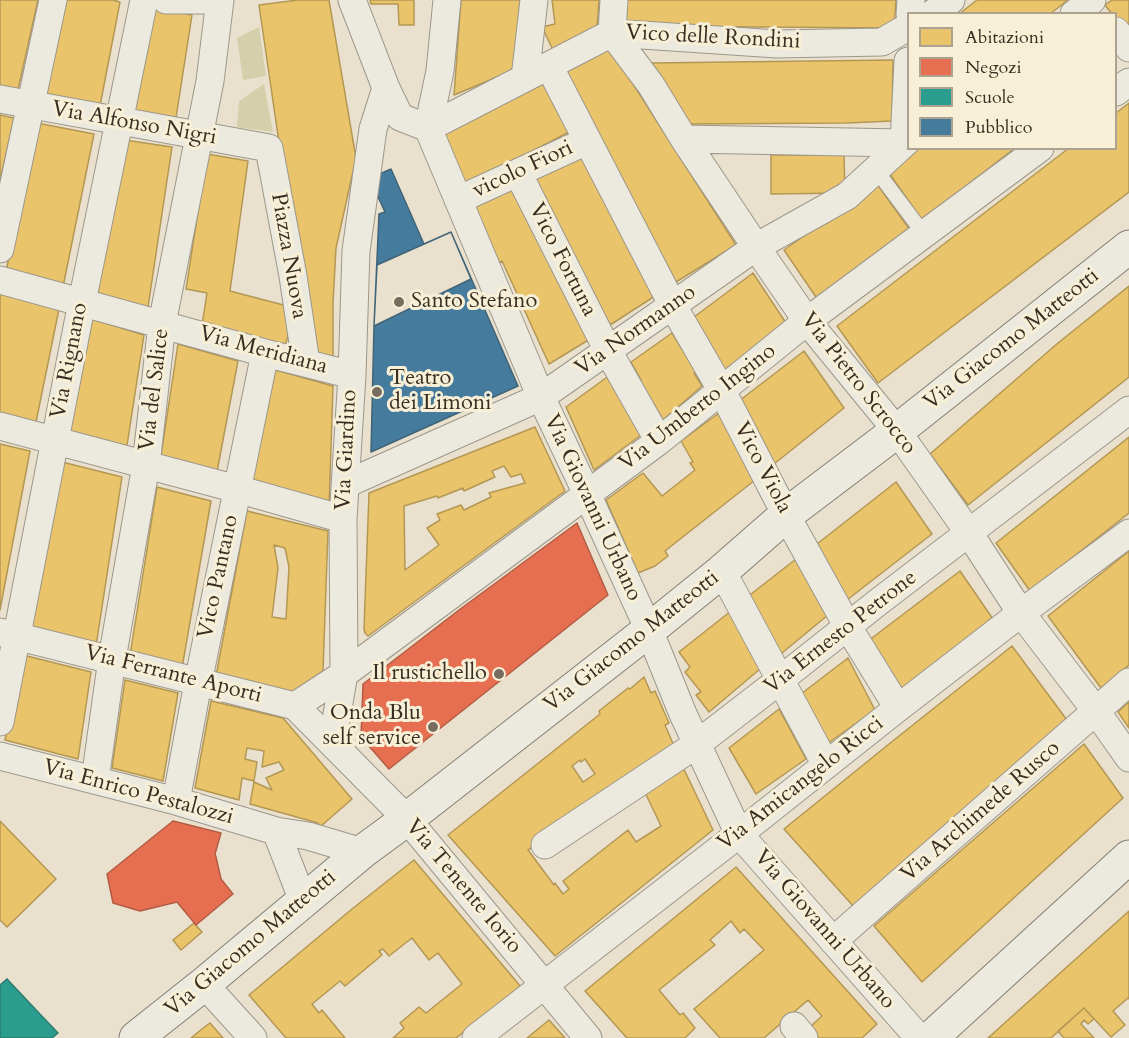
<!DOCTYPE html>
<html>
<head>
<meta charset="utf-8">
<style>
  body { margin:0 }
  #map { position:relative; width:1129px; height:1038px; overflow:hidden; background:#e9e1ce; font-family:Cardo,serif }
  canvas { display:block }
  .legend { position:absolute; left:907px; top:12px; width:210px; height:138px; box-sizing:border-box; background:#f8efd7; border:2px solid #aca28f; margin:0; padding:8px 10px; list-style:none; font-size:18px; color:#392e22 }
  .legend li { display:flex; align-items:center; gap:12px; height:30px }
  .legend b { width:30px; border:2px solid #aca28f }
</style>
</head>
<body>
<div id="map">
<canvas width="1129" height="1038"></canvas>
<ul class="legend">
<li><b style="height:16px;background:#e9c46a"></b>Abitazioni</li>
<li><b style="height:16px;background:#e76f51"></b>Negozi</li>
<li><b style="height:16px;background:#2a9d8f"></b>Scuole</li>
<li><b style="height:16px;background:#457b9d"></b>Pubblico</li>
</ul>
</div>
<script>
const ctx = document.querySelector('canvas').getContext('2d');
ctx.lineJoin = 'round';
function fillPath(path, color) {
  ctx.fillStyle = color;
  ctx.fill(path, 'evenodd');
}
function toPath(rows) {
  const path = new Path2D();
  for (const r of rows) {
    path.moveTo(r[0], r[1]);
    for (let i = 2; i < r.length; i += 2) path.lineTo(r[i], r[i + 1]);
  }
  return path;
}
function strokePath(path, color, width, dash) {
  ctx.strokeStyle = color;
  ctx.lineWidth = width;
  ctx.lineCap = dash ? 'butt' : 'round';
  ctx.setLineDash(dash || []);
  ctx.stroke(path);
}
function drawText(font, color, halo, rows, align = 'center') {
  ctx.font = font + ' Cardo,serif';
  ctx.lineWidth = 6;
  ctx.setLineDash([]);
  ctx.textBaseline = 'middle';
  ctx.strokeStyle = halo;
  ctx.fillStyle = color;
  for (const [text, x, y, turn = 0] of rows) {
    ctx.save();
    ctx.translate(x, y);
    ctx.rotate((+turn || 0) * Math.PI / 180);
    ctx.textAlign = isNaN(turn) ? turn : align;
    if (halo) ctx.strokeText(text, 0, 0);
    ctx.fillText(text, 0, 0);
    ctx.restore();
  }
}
fillPath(toPath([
  [259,27,266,76,243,80,237,38],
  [264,84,273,132,237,127,239,101]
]), '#d4d0ab');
const homes = toPath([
  [0,0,38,0,17,94,0,91,0,0],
  [62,0,113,0,120,2,100,106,42,99,62,0],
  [298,0,329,0,356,158,336,248,333,303,333,360,310,355,259,5,298,0],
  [370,0,414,0,414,25,399,25,398,4,371,4,370,0],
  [461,0,520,0,514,70,454,95,461,0],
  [552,0,599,0,597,27,553,50,542,27,555,24,552,0],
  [627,0,896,0,894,28,625,26,627,0],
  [977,0,1068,0,1050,14,959,14,977,0],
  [1112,0,1129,0,1129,37,1116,18,1116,14,1112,14,1105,5,1112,0],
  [153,7,192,15,175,124,132,116,153,7],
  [610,48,736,245,676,282,564,73,610,48],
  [893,60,892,121,847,123,689,124,651,63,893,60],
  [546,82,571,131,463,187,439,136,546,82],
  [1129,103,1129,192,878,383,837,326,1069,148,1116,148,1116,113,1129,103],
  [0,115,14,118,0,181,0,115],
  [37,123,94,134,63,287,6,271,37,123],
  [125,140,172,147,148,307,95,296,125,140],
  [919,148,1015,148,922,220,889,173,919,148],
  [581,151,655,296,610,325,533,175,581,151],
  [207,154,248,161,230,291,291,307,290,329,284,350,202,325,207,293,186,289,207,154],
  [771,155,844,155,845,193,771,194,771,155],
  [877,184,910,230,818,300,784,250,877,184],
  [513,186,590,339,549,364,502,261,496,264,471,206,513,186],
  [753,273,786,323,723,371,694,317,753,273],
  [1129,286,1129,377,968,505,930,454,1058,343,1129,286],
  [0,293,59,309,35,427,0,417,0,293],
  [92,319,144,335,126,452,67,437,92,319],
  [672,333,682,349,686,346,698,370,694,373,702,386,663,420,653,403,648,406,637,384,641,380,631,362,672,333],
  [178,344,238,361,216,477,160,462,178,344],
  [804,351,844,408,774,464,739,401,804,351],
  [272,369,333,386,329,507,251,486,272,369],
  [610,375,641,435,594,470,566,407,610,375],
  [719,413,755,480,665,551,668,556,655,566,638,573,606,500,643,473,662,496,695,470,690,463,693,462,681,441,719,413],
  [535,427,565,491,368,636,365,633,364,629,369,493,535,427],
  [504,466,511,477,521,474,525,483,489,493,491,497,464,510,461,505,437,514,440,520,427,528,439,545,405,570,404,506,437,496,438,498,463,488,464,491,495,477,492,471,504,466],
  [1129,437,1129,513,1030,591,996,543,1129,437],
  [0,444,30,451,0,610,0,444],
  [62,462,122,477,96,646,28,631,62,462],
  [896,482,932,534,847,600,817,544,896,482],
  [157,487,211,501,182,668,130,655,157,487],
  [247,511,328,531,323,671,289,695,216,676,247,511],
  [274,545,285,548,289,567,286,619,272,617,278,568,274,545],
  [1129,551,1129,665,1101,688,1048,616,1129,551],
  [796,559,828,615,776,658,746,598,796,559],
  [960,571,995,622,897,692,868,641,960,571],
  [731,611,760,669,709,712,696,695,701,692,685,672,690,667,679,652,731,611],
  [1012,646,1067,720,854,907,784,829,889,744,1012,646],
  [23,655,91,672,78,759,5,740,23,655],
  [848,658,875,710,824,746,797,697,848,658],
  [644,677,651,693,655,691,669,723,665,725,677,753,528,850,554,885,555,883,563,894,569,889,563,881,628,830,636,842,661,826,641,784,680,761,713,830,555,956,448,835,600,714,599,711,628,688,630,689,644,677],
  [585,759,595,774,583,782,572,766,580,760,581,762,585,759],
  [125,680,178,693,163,781,112,768,125,680],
  [211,701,283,718,352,799,320,827,318,823,250,804,254,782,272,790,266,778,284,770,279,762,262,767,264,751,247,748,245,759,257,762,254,781,242,778,239,800,195,788,211,701],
  [1129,702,1129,728,1118,712,1129,702],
  [779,709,806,759,756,794,729,748,779,709],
  [1084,744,1123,798,922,982,874,926,1084,744],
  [0,821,56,879,7,927,0,920,0,821],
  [414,860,521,987,456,1038,393,1038,404,1028,400,1023,419,1007,426,1013,462,984,438,953,429,960,412,938,389,956,383,949,379,951,382,955,345,986,340,981,312,1004,319,1013,322,1010,345,1038,286,1038,249,995,352,909,414,860],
  [736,867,877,1024,862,1038,798,1038,822,1016,808,1000,764,1038,720,1038,694,1009,764,950,744,929,740,933,731,921,710,940,715,945,659,990,680,1015,683,1013,695,1028,685,1038,627,1038,585,991,736,867],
  [1129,911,1129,999,1128,998,1113,1011,1125,1025,1111,1037,1084,1008,1051,1038,988,1038,1129,911],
  [194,923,202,932,181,950,173,940,194,923],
  [1084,1008,1094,1019,1088,1024,1084,1020,1081,1024,1094,1038,1064,1038,1058,1031,1084,1008],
  [549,1020,565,1038,527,1038,549,1020],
  [210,1023,223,1038,191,1038,202,1029,210,1023]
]);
fillPath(homes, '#e9c46a');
strokePath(homes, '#b49754', 1.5);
const shops = toPath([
  [577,523,608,595,389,769,361,737,363,684,459,610,577,523],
  [173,821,221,833,215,854,216,857,221,879,233,894,196,925,177,902,140,911,113,903,107,874,173,821]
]);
fillPath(shops, '#e76f51');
strokePath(shops, '#b35c43', 1.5);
const schools = toPath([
  [7,979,38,1012,58,1033,52,1038,0,1038,0,985,7,979]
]);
fillPath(schools, '#2a9d8f');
strokePath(schools, '#2e7c6e', 1.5);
const public = toPath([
  [391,169,424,244,451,232,518,386,371,452,374,326,379,214,385,212,372,184,375,176,391,169],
  [451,232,471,279,374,326,377,265,451,232]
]);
fillPath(public, '#457b9d');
strokePath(public, '#416478', 1.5);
const lane = toPath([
  [876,170,924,234]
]);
const street = toPath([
  [166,0,220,0],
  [614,0,612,33,651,85,684,139,756,247,807,321,897,431,969,533,1021,613,1096,711,1129,758],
  [910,14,911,0],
  [932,14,951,0],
  [1074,14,1092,0],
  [1116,31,1129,48],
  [549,66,673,306,722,391,786,515,848,627,898,708],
  [525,78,534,0],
  [386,88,400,117,428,128],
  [1116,92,1129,82],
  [0,99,269,148,293,276,306,363],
  [428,128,541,397,587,494,649,630,683,714,739,834,919,1038],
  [428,128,612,33,777,44,882,42,908,27],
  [428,128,440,71,447,0],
  [684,139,904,143],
  [904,143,908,61],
  [518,173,608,351,659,441],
  [458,200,587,141],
  [0,249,53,0],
  [0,280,265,353,352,375],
  [0,426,237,489,343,519],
  [346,484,541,397,756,247,847,196,908,140],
  [722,571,826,765],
  [0,632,295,706,407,819,588,1038],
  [295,706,344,674,659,441,807,321,1040,148],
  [0,722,82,302,144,0],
  [332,743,344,674,343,519,352,375,356,251,373,129,386,88,352,0],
  [0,756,176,801,276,831,308,836,362,852],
  [95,780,112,659,146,465,162,324,210,81,220,0],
  [176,801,198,683,265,353],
  [276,831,303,901],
  [545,845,697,744,780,680,877,603,1129,410],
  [833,941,1129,682],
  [204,984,253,1038],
  [794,1026,804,1038],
  [476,1038,739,834,898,708,1021,613,1129,533]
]);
const secondary = toPath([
  [136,1038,204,984,362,852,407,819,649,630,722,571,786,515,897,431,1129,247],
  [931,1038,1129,857]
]);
strokePath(lane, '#9d978b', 16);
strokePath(street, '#9d978b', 29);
strokePath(secondary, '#847f73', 35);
strokePath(lane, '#ece9df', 14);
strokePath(street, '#ece9df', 27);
strokePath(secondary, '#ece9df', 33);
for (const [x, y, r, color] of [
  [399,302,6,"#776d5e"],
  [377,392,6,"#776d5e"],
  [499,674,6,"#776d5e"],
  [433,727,6,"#776d5e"]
]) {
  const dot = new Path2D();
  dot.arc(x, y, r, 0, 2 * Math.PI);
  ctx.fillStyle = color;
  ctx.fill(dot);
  strokePath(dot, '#f8efd7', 2);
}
drawText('22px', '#392e22', '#f8efd7', [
  ["Vico delle Rondini",713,38,3],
  ["Via Alfonso Nigri",134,124,10],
  ["vicolo Fiori",523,170,-25],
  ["Piazza Nuova",288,256,80],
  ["Vico Fortuna",562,260,63],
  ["Via Normanno",636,331,-35],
  ["Via Giacomo Matteotti",1012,340,-38],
  ["Via Meridiana",263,351,15],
  ["Via Rignano",70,361,-79],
  ["Via Pietro Scrocco",858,384,52],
  ["Via del Salice",155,390,-83],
  ["Via Umberto Ingino",698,408,-38],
  ["Via Giardino",347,450,-87],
  ["Vico Viola",762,468,62],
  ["Via Giovanni Urbano",592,508,65],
  ["Vico Pantano",219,577,-78],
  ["Via Ernesto Petrone",841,633,-38],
  ["Via Giacomo Matteotti",632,642,-38],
  ["Via Ferrante Aporti",173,675,14],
  ["Via Amicangelo Ricci",801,784,-38],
  ["Via Enrico Pestalozzi",138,793,15],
  ["Via Archimede Rusco",981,812,-41],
  ["Via Tenente Iorio",463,887,50],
  ["Via Giovanni Urbano",824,930,49],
  ["Via Giacomo Matteotti",251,944,-40]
]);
drawText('22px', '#392e22', '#f8efd7', [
  ["Santo Stefano",411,302],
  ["Teatro",389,379],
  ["dei Limoni",389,404],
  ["Il rustichello",487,674,"right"],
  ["Onda Blu",421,714,"right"],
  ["self service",421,739,"right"]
], 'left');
</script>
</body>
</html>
